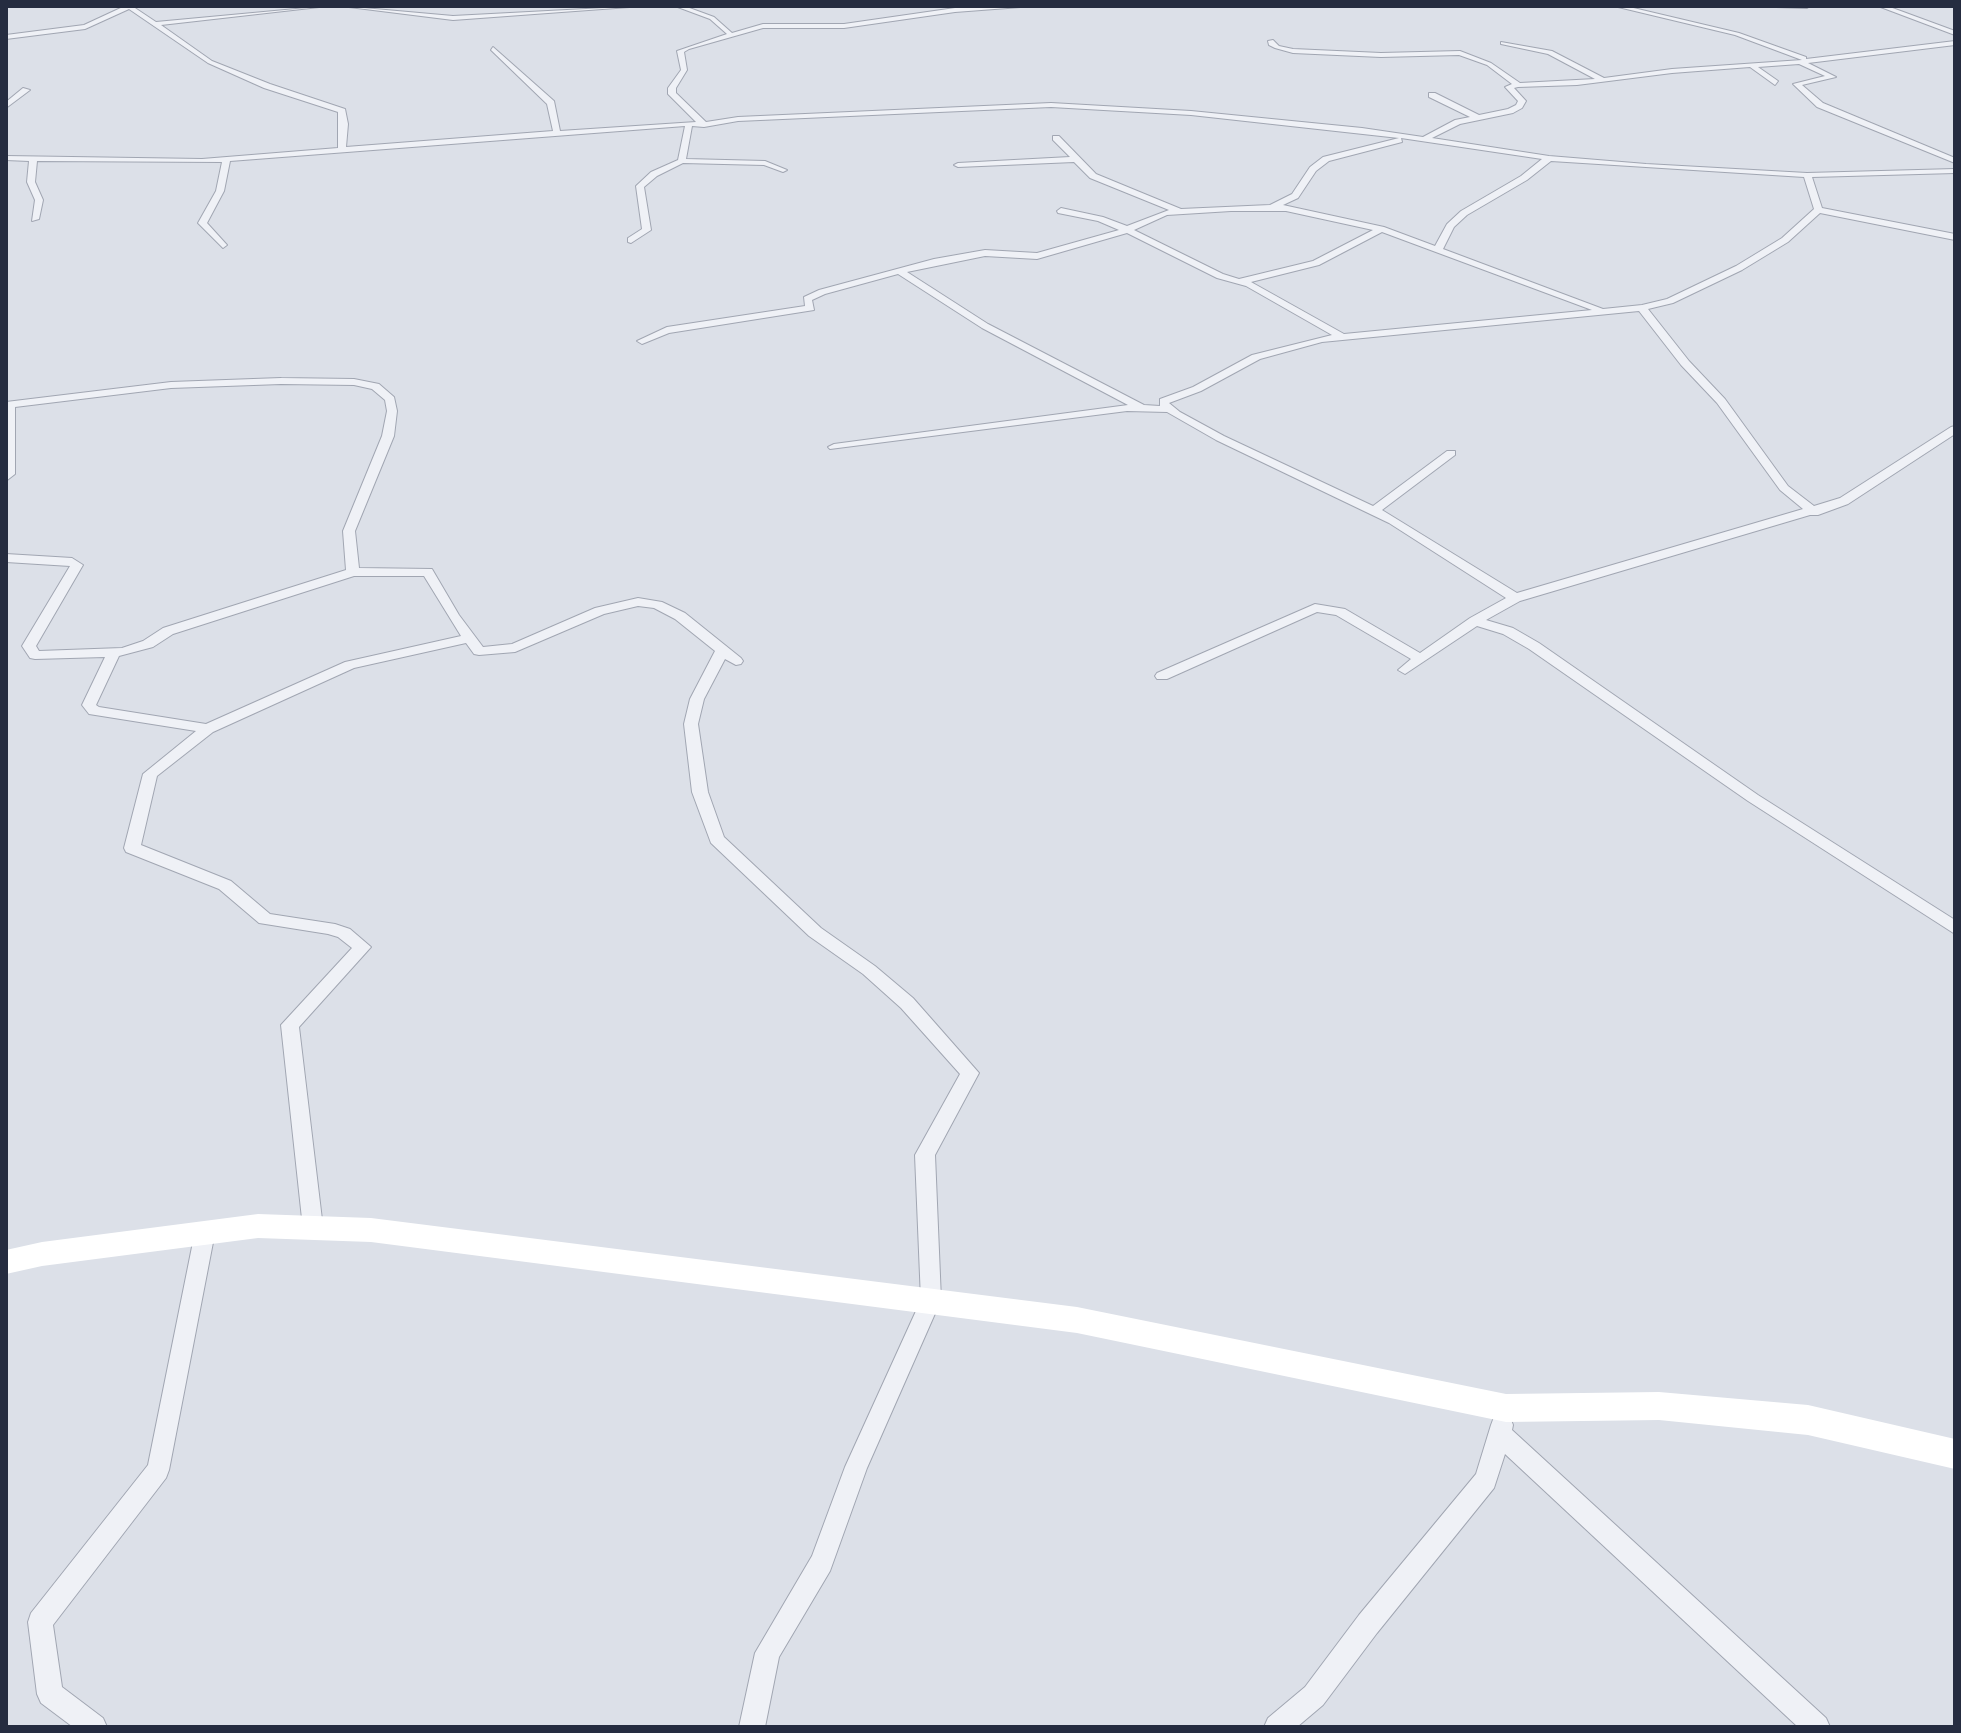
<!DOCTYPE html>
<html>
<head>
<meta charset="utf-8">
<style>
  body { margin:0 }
  #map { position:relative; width:1961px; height:1733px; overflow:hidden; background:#dce0e8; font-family:"Titillium Web",sans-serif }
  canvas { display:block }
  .frame { position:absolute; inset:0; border:8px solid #252c40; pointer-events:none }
</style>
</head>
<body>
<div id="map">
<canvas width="1961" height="1733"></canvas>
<div class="frame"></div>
</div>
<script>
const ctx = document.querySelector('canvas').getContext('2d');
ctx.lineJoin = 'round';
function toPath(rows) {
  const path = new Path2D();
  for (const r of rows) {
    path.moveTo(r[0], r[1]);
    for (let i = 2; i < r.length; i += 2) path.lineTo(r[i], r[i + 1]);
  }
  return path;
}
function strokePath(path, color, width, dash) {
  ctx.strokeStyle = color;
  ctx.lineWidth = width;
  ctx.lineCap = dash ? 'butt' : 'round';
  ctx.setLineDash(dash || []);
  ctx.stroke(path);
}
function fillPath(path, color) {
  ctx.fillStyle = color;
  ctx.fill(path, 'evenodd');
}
const street = toPath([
  [125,6,132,6,156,22,328,6,161,25,212,61,270,84,345,109,348,124,346,147,553,131,547,104,491,50,493,47,554,101,560,131,696,122,668,94,668,88,681,70,677,51,727,34,710,19,675,6,684,6,714,17,732,33,763,24,844,24,955,8,1034,6,955,12,844,28,763,28,689,49,684,52,687,70,676,88,676,93,706,122,738,117,1051,103,1191,111,1362,128,1423,137,1455,120,1470,117,1429,97,1429,93,1435,93,1479,115,1508,109,1516,105,1518,101,1505,87,1512,84,1487,65,1459,55,1381,57,1293,53,1275,48,1269,45,1268,41,1273,40,1279,46,1293,49,1381,53,1460,51,1491,63,1520,83,1595,79,1548,54,1501,44,1501,42,1552,51,1604,78,1672,69,1802,60,1735,35,1614,6,1625,6,1739,33,1806,57,1806,59,1955,41,1955,45,1808,63,1836,77,1802,85,1823,103,1955,158,1955,163,1817,107,1793,84,1825,76,1799,64,1758,67,1778,81,1775,85,1750,67,1672,73,1577,85,1518,87,1514,88,1526,101,1522,108,1513,113,1460,124,1432,138,1549,156,1646,164,1807,173,1955,169,1955,173,1812,177,1822,208,1955,234,1955,240,1820,213,1788,242,1742,270,1673,303,1648,309,1689,361,1725,399,1788,486,1814,506,1840,498,1951,427,1955,426,1955,434,1848,504,1818,515,1810,515,1520,601,1486,620,1513,628,1539,643,1758,795,1955,920,1955,934,1748,801,1529,649,1503,634,1477,626,1405,674,1398,670,1411,659,1336,615,1317,612,1167,679,1157,679,1155,676,1157,673,1315,604,1345,609,1420,653,1470,618,1506,598,1389,523,1216,440,1167,412,1127,411,830,449,828,447,834,444,1128,405,982,328,898,274,825,294,812,300,814,310,669,333,642,344,637,341,667,327,805,306,804,297,819,290,934,259,985,250,1037,253,1119,230,1098,221,1058,213,1057,211,1061,208,1103,217,1127,226,1169,210,1090,178,1074,162,958,167,954,165,958,163,1070,157,1053,140,1053,136,1059,136,1096,174,1181,209,1270,205,1292,194,1310,167,1323,157,1399,138,1191,115,1051,107,738,121,704,127,692,126,686,159,765,161,787,170,783,172,764,165,683,163,657,176,644,187,651,230,631,243,628,242,628,238,642,229,636,186,651,172,678,160,685,126,230,161,224,191,207,223,227,245,223,248,198,223,216,191,222,162,37,161,35,182,43,200,39,219,32,221,35,200,27,182,29,161,6,160,6,156,202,159,338,148,338,112,264,88,208,63,129,9,85,29,6,39,6,35,84,25,125,6],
  [1401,138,1542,159,1521,176,1461,211,1447,224,1435,246,1384,227,1283,205,1298,198,1316,171,1329,161,1402,142,1401,138],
  [1551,161,1804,177,1814,209,1782,238,1736,266,1667,299,1642,305,1603,309,1443,249,1454,227,1467,215,1527,180,1551,161],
  [1231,211,1286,211,1373,230,1313,261,1239,279,1223,274,1134,230,1167,215,1231,211],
  [1382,232,1592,310,1344,334,1251,282,1319,265,1382,232],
  [1127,233,1217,278,1246,286,1332,335,1252,355,1193,387,1160,399,1160,406,1144,405,988,324,907,272,985,256,1037,259,1127,233],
  [1639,311,1681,365,1717,403,1780,490,1803,509,1517,593,1382,510,1455,455,1455,451,1447,451,1373,506,1224,436,1180,412,1169,403,1201,391,1260,359,1322,342,1639,311],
  [341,6,453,16,643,6,453,20,341,6],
  [1745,6,1810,6,1807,8,1745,6],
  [1878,6,1887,6,1955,31,1955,35,1878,6],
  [23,88,30,90,6,108,6,102,23,88],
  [281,378,354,379,379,384,394,397,397,411,394,436,355,531,359,568,432,569,459,615,483,647,512,644,595,608,638,598,662,602,685,613,741,658,743,661,741,664,736,665,725,659,704,699,698,724,708,792,724,837,821,928,875,966,913,998,979,1073,935,1155,941,1300,867,1468,830,1571,779,1657,765,1727,739,1727,755,1653,812,1556,845,1467,921,1300,915,1155,960,1074,901,1008,863,974,809,936,711,843,692,792,684,724,690,699,715,651,675,619,654,608,638,606,604,614,515,652,479,655,474,654,466,643,354,668,213,732,157,776,141,845,231,881,270,914,335,924,350,929,371,947,299,1027,323,1228,320,1234,313,1237,306,1234,303,1228,281,1025,352,948,338,937,328,934,259,923,219,889,126,852,124,848,143,774,196,731,89,714,82,705,105,657,35,659,30,658,22,646,70,566,6,562,6,554,72,558,83,565,36,646,39,651,122,648,143,641,163,628,346,570,343,531,382,436,387,411,385,400,372,389,354,385,281,384,171,388,15,407,15,474,6,481,6,402,171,382,281,378],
  [354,576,424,576,461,636,345,662,206,724,99,707,96,705,119,656,153,647,173,634,354,576],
  [205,1223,212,1226,215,1232,169,1470,166,1478,53,1625,62,1687,103,1718,107,1727,73,1727,41,1703,37,1694,28,1622,31,1613,148,1465,195,1232,198,1226,205,1223],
  [1502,1414,1510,1417,1513,1425,1512,1430,1826,1718,1830,1727,1798,1727,1505,1454,1494,1488,1377,1633,1323,1705,1297,1727,1264,1727,1268,1718,1305,1687,1359,1615,1476,1474,1491,1425,1494,1417,1502,1414]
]);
strokePath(street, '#a1a6b2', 2);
fillPath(street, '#eff1f6');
fillPath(toPath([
  [258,1214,371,1218,1077,1307,1506,1394,1659,1392,1808,1405,1955,1439,1955,1469,1808,1435,1659,1420,1506,1422,1077,1333,371,1242,258,1238,42,1266,6,1274,6,1250,42,1242,258,1214]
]), '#fff');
</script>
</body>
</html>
